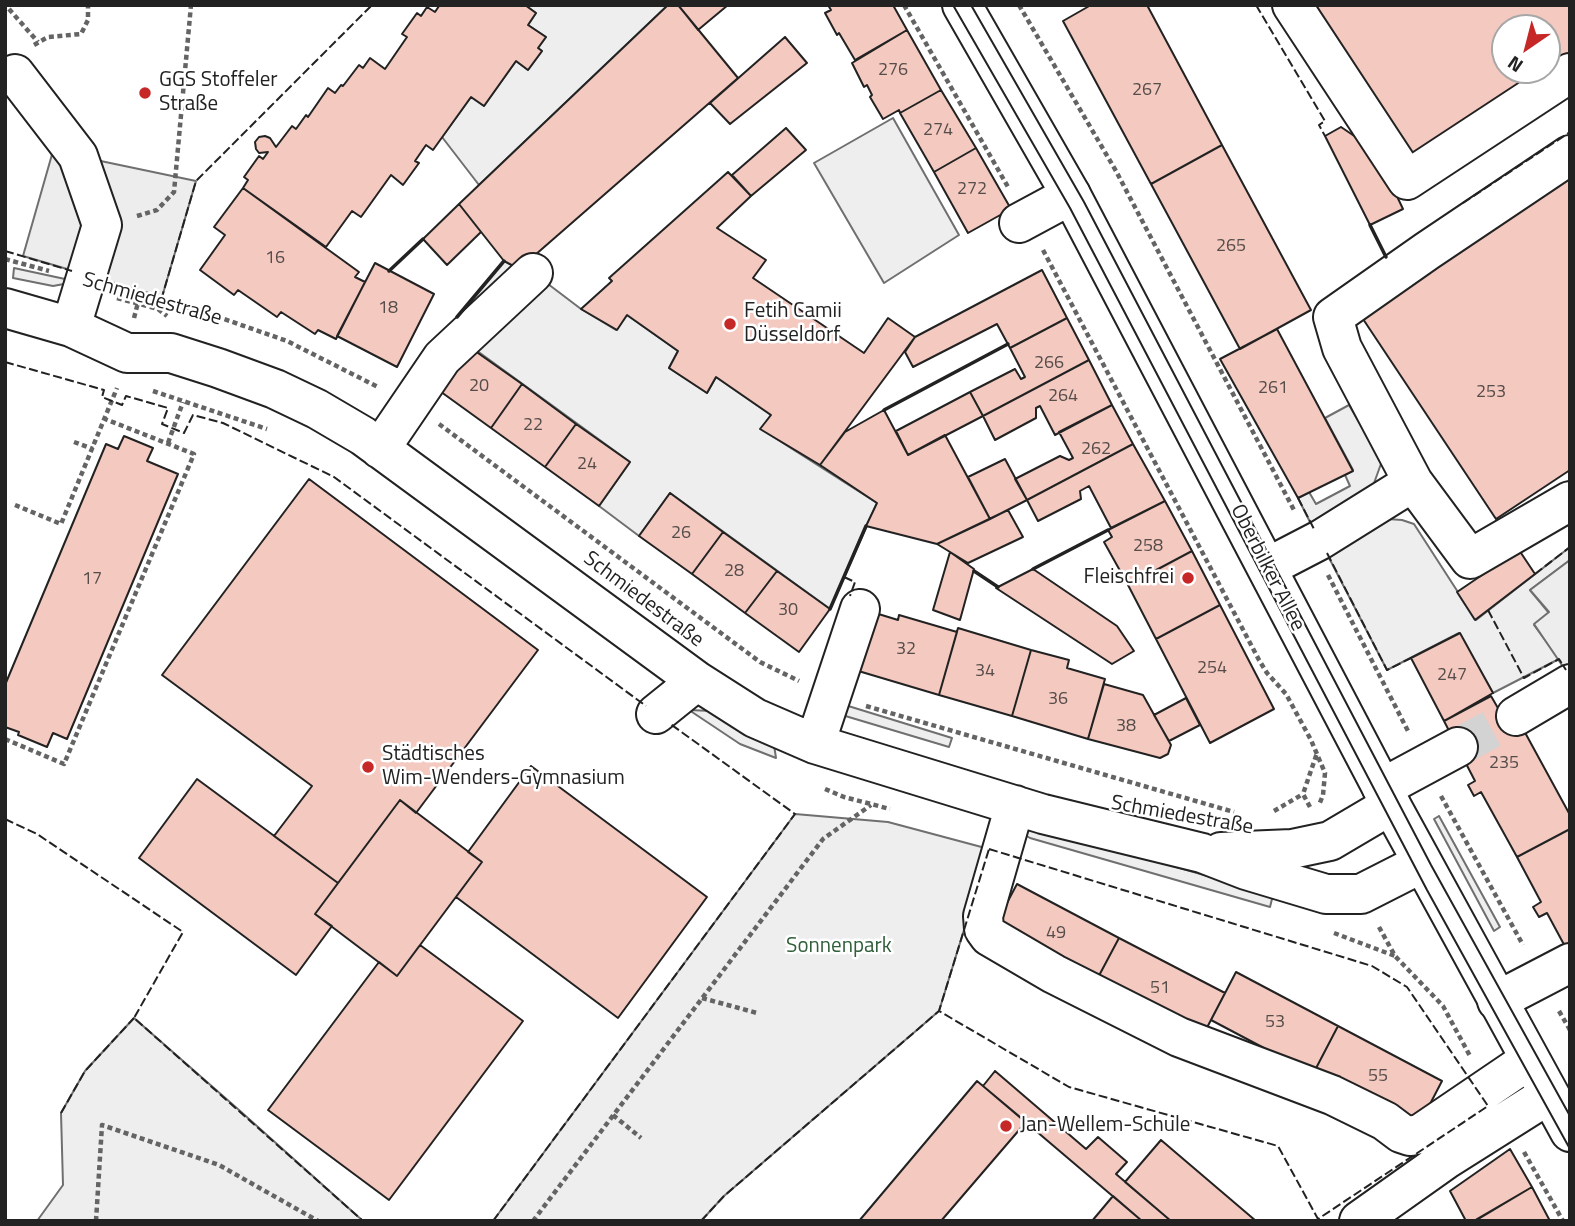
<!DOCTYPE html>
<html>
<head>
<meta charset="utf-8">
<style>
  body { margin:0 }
  #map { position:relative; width:1575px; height:1226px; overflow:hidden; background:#fff; font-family:"Titillium Web",sans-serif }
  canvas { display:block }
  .frame { position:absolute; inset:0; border:7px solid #222; pointer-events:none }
  .north { position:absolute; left:1491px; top:14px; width:70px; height:70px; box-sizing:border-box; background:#fff; border:2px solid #a7a7a7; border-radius:50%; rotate:215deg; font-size:19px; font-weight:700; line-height:28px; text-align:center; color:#222 }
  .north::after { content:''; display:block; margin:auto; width:24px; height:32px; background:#c62828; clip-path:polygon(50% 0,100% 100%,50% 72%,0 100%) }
</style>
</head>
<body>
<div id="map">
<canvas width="1575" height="1226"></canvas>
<div class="frame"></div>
<div class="north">N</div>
</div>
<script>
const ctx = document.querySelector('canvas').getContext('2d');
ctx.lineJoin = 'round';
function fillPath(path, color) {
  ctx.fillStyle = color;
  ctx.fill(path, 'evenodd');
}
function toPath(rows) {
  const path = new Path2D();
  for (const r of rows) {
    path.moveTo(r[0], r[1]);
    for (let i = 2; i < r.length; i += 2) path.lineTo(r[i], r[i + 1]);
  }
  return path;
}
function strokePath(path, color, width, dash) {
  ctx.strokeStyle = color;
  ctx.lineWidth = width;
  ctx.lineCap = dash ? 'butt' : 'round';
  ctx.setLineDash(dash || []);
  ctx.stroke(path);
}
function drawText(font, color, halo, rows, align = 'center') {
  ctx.font = font + ' "Titillium Web",sans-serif';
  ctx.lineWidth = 5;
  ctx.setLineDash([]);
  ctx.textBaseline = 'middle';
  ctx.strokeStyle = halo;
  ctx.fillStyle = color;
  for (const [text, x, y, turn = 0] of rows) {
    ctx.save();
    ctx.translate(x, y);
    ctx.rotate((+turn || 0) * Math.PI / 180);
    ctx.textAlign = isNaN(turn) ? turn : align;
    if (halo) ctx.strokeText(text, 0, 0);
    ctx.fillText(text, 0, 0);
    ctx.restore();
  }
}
const green = toPath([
  [525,5,668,5,479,185,442,137,471,97,484,106,516,61,528,70,542,51,538,48,546,37,528,25,536,13,525,5],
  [893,118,959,235,884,283,814,163,893,118],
  [504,261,523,265,581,309,616,330,627,315,678,351,669,368,707,393,716,377,771,415,761,429,877,503,830,609,670,493,639,536,599,506,630,462,447,329,504,261],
  [14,268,65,279,64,284,53,286,13,278,14,268],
  [1349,405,1382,461,1373,486,1313,528,1298,498,1309,492,1316,504,1350,486,1345,475,1353,470,1325,418,1349,405],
  [1388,519,1402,520,1414,524,1476,620,1570,547,1570,560,1530,590,1549,613,1534,625,1559,659,1493,693,1459,633,1387,670,1327,554,1388,519],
  [845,705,952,738,949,747,842,715,845,705],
  [689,710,712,711,774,745,776,758,740,744,689,710],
  [795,814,888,822,989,849,939,1011,724,1196,701,1221,493,1221,795,814],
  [1439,816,1500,927,1494,931,1434,819,1439,816],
  [1031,825,1273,895,1270,907,1030,838,1025,835,1025,828,1031,825],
  [134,1018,239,1110,363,1221,37,1221,63,1185,61,1113,85,1071,134,1018]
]);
fillPath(green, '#eee');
strokePath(green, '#6f6f6f', 2);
const parking = toPath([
  [53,151,196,181,162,297,23,256,53,151],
  [1570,560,1570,677,1534,624,1549,612,1530,590,1570,560]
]);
fillPath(parking, '#ededed');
strokePath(parking, '#6f6f6f', 2);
const building = toPath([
  [437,5,525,5,536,13,528,25,546,37,538,48,542,51,528,70,516,61,484,106,471,97,433,150,426,145,415,161,419,163,403,185,391,175,361,217,352,211,326,247,243,188,248,180,244,177,259,156,263,159,268,152,259,153,256,149,255,142,259,137,265,136,270,138,276,147,292,126,296,129,306,115,308,117,328,88,335,93,341,85,343,86,359,65,363,68,370,58,385,69,407,37,402,34,417,13,421,16,427,7,435,12,439,6,437,5],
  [668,5,678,5,738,78,519,269,504,261,459,204,668,5],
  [678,5,728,5,698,30,678,5],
  [828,5,893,5,907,30,855,60,839,33,837,35,825,13,831,10,828,5],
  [1091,5,1147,5,1222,145,1151,184,1063,21,1091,5],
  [1315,5,1570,5,1570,53,1547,67,1547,28,1505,28,1505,70,1543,70,1412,155,1315,5],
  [907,30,941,90,900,113,899,110,883,119,870,97,872,95,867,85,864,87,852,63,907,30],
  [785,37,807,63,730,124,710,103,785,37],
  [941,90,976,148,934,172,900,113,941,90],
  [1341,127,1375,150,1403,209,1370,225,1325,136,1341,127],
  [786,128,806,150,751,196,732,175,786,128],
  [1222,145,1311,310,1240,349,1151,184,1222,145],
  [976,148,1011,209,968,233,934,172,976,148],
  [728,172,751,196,717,228,766,260,753,278,864,353,888,318,915,337,820,465,760,429,771,415,716,377,707,393,669,368,678,351,627,315,617,330,581,309,612,281,609,278,728,172],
  [1570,178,1570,470,1496,519,1361,316,1570,178],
  [243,188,359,272,355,277,365,282,336,339,318,330,315,334,281,312,277,317,238,290,234,295,200,270,225,235,214,227,243,188],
  [459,204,481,232,447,265,423,239,459,204],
  [375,263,434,294,397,367,337,336,375,263],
  [1042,270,1067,318,1010,348,997,324,913,367,905,352,915,337,1042,270],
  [1067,318,1089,360,983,416,970,392,1015,369,1021,379,1025,377,1010,348,1067,318],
  [1277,329,1353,471,1298,498,1220,359,1277,329],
  [468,346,522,384,491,428,437,389,468,346],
  [1089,360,1112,405,1055,435,1040,406,1036,408,1036,418,995,440,983,416,1089,360],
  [522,384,576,424,545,467,491,428,522,384],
  [970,392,983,416,908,455,896,431,970,392],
  [1112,405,1133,444,1027,500,1015,479,1060,456,1069,460,1073,458,1059,432,1112,405],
  [884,410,908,455,945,435,990,519,937,544,866,526,877,503,820,465,845,432,884,410],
  [576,424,630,462,599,506,545,467,576,424],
  [124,436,153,448,147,461,178,474,67,739,53,733,47,747,18,735,19,732,5,727,5,685,106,444,118,449,124,436],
  [1133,444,1165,501,1111,528,1089,486,1080,491,1081,499,1038,521,1027,500,1133,444],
  [1005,459,1027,500,990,519,968,477,1005,459],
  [309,479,538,650,416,813,400,800,338,883,274,836,312,786,162,675,309,479],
  [670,493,723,532,692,574,639,536,670,493],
  [1165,501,1192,551,1128,585,1104,542,1112,537,1108,530,1165,501],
  [1008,510,1023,537,968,563,937,544,1008,510],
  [723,532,777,571,745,613,692,574,723,532],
  [1519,550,1535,574,1475,620,1457,592,1519,550],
  [1192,551,1220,605,1156,639,1128,585,1192,551],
  [950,552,974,569,960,620,933,610,950,552],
  [1033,569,1117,626,1134,651,1112,664,996,588,1033,569],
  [777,571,830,609,799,652,745,613,777,571],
  [1220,605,1274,709,1210,743,1156,639,1220,605],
  [872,612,898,620,899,615,957,632,939,695,855,670,872,612],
  [958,628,1031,650,1012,716,939,695,958,628],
  [1460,633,1493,693,1444,721,1411,658,1460,633],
  [1031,650,1069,660,1067,668,1105,679,1088,739,1012,716,1031,650],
  [1104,684,1143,695,1171,745,1168,754,1160,758,1088,739,1104,684],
  [1491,696,1506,722,1516,716,1570,815,1570,829,1517,857,1481,792,1474,796,1468,785,1475,781,1444,721,1491,696],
  [1186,698,1200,725,1169,741,1154,715,1186,698],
  [531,766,707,897,618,1018,456,897,482,862,468,852,531,766],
  [197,779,338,883,315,914,332,926,296,975,139,858,197,779],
  [400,800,482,862,397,976,315,914,400,800],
  [1570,829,1570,951,1568,952,1547,913,1539,917,1533,907,1541,902,1517,857,1570,829],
  [1017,884,1119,938,1094,985,992,931,1017,884],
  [1119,938,1225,993,1200,1041,1094,985,1119,938],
  [420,945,523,1021,389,1200,268,1110,379,962,397,976,420,945],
  [1236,972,1338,1026,1313,1074,1211,1020,1236,972],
  [1338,1026,1442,1081,1417,1129,1313,1074,1338,1026],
  [995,1071,1086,1149,1098,1137,1127,1162,1116,1174,1171,1221,1142,1221,983,1086,995,1071],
  [977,1081,1026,1122,941,1221,859,1221,977,1081],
  [1161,1140,1256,1221,1171,1221,1125,1182,1161,1140],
  [1510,1149,1532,1187,1475,1221,1466,1221,1450,1191,1510,1149],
  [1532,1187,1550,1221,1475,1221,1477,1219,1532,1187],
  [1113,1196,1142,1221,1092,1221,1113,1196]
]);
fillPath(building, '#f3c9c0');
strokePath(building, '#222', 2);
strokePath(toPath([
  [1458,747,1516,716]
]), '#d3d3d3', 38, [38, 19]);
const minor = toPath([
  [1292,5,1407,180,1570,73],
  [15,74,78,156,102,225,71,327],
  [1019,223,1071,195],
  [5,308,71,327,127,353,171,353,218,368,275,389,317,409,363,436,697,681,755,718,815,744,1043,814,1202,853,1246,870,1326,894,1361,894,1422,863],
  [380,449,442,358,533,273],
  [1413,482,1342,348,1333,317,1427,251,1570,155],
  [1268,567,1320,540,1413,482,1470,559,1570,501],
  [656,714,697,681],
  [1516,716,1570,684],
  [815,744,860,609],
  [1382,788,1458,747],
  [1015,805,983,916,984,929,989,936,1054,974,1179,1037,1332,1095,1385,1121,1401,1133,1410,1136,1420,1134,1529,1060],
  [1221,852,1292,849,1330,841,1391,805],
  [1497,1001,1570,963],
  [1359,1221,1445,1160,1548,1095]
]);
const major = toPath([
  [962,5,1071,195,1391,805,1570,1132]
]);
strokePath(minor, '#222', 42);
strokePath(major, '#222', 42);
strokePath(toPath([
  [904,5,1008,187],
  [1019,5,1116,171,1295,512],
  [9,9,38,42],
  [34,45,48,37,81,34,88,20,88,5],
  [137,216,157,210,174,192,191,5],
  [1043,250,1259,660,1267,673,1286,694,1311,740,1325,773,1323,795,1319,805],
  [5,259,49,271],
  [118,290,204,312,287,341,378,387],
  [117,298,158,309,167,316],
  [134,318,140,295],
  [153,391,267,429],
  [439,424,760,662,799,681],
  [74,442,93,449],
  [168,443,183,402],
  [15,505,61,524,117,388],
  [1328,575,1409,733],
  [866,706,1234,812],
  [5,739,64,764,194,454,105,419],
  [825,789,844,797,890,809],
  [1441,796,1523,945],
  [1310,807,1303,794,1317,753],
  [1274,811,1303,794],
  [1379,927,1395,956,1443,1006,1470,1056],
  [1334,933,1395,956],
  [702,998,757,1013],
  [1559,1011,1570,1030],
  [613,1115,641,1138],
  [1524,1152,1563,1221],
  [96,1221,102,1125,219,1165,318,1221],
  [533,1221,823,839,871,805]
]), '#646464', 4.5, [5, 3.5]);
strokePath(minor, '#fff', 38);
strokePath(major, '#fff', 38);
strokePath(toPath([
  [953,5,1070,208,1427,890,1570,1149],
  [971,5,1084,202,1431,865,1570,1116]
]), '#222', 2);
strokePath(toPath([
  [1256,5,1325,121,1319,125,1325,136],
  [1463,203,1570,132],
  [5,251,72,271],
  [99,279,162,297,196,181,372,5],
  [5,362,104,390,102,397,122,405,126,396,168,408,162,424,184,433,193,415,223,423,334,477,646,706],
  [1298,498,1314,529],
  [1327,553,1387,670,1411,658],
  [1535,574,1570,547],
  [844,577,855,582,850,596],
  [1488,610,1524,678,1559,659,1566,670],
  [5,819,37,834,183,932,134,1018,363,1221],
  [989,849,1372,966,1407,987,1488,1106,1318,1219,1278,1146,1069,1087,939,1011,989,849],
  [61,1113,85,1071,134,1018],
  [493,1221,795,814,669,723],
  [701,1221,724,1196,939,1011]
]), '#222', 2, [9, 3.5]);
strokePath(toPath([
  [1370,225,1386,257],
  [389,271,423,239],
  [457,317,504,261],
  [884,410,1008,344],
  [1033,569,1108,530],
  [974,571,998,587],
  [830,609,866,526]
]), '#222', 3.5);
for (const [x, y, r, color] of [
  [145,93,7,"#c62828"],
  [730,324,7,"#c62828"],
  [1188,578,7,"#c62828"],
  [368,767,7,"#c62828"],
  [1006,1126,7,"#c62828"]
]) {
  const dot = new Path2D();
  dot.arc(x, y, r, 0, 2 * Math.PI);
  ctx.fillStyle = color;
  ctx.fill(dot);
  strokePath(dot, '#fff', 2.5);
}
drawText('18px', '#564c4a', null, [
  ["276",893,71],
  ["267",1147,91],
  ["274",938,131],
  ["272",972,190],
  ["265",1231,247],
  ["16",275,259],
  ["18",388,309],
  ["266",1049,364],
  ["20",479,387],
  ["261",1273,389],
  ["253",1491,393],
  ["264",1063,397],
  ["22",533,426],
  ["262",1096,450],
  ["24",587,465],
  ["26",681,534],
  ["258",1148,547],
  ["28",734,572],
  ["17",92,580],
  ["30",788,611],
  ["32",906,650],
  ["254",1212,669],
  ["34",985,672],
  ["247",1452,676],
  ["36",1058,700],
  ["38",1126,727],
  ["235",1504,764],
  ["49",1056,934],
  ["51",1160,989],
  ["53",1275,1023],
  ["55",1378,1077]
]);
drawText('21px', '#222', '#fff', [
  ["GGS Stoffeler",159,81],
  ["Straße",159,105],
  ["Fetih Camii",744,312],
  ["Düsseldorf",744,336],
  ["Fleischfrei",1174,578,"right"],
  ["Städtisches",382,755],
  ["Wim-Wenders-Gymnasium",382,779],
  ["Jan-Wellem-Schule",1020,1126]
], 'left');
drawText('21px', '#222', '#fff', [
  ["Schmiedestraße",152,300,16],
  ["Oberbilker Allee",1267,568,63],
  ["Schmiedestraße",643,600,37],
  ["Schmiedestraße",1182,816,10]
]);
drawText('21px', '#2f5e38', '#fff', [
  ["Sonnenpark",839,947]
]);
</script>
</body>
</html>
